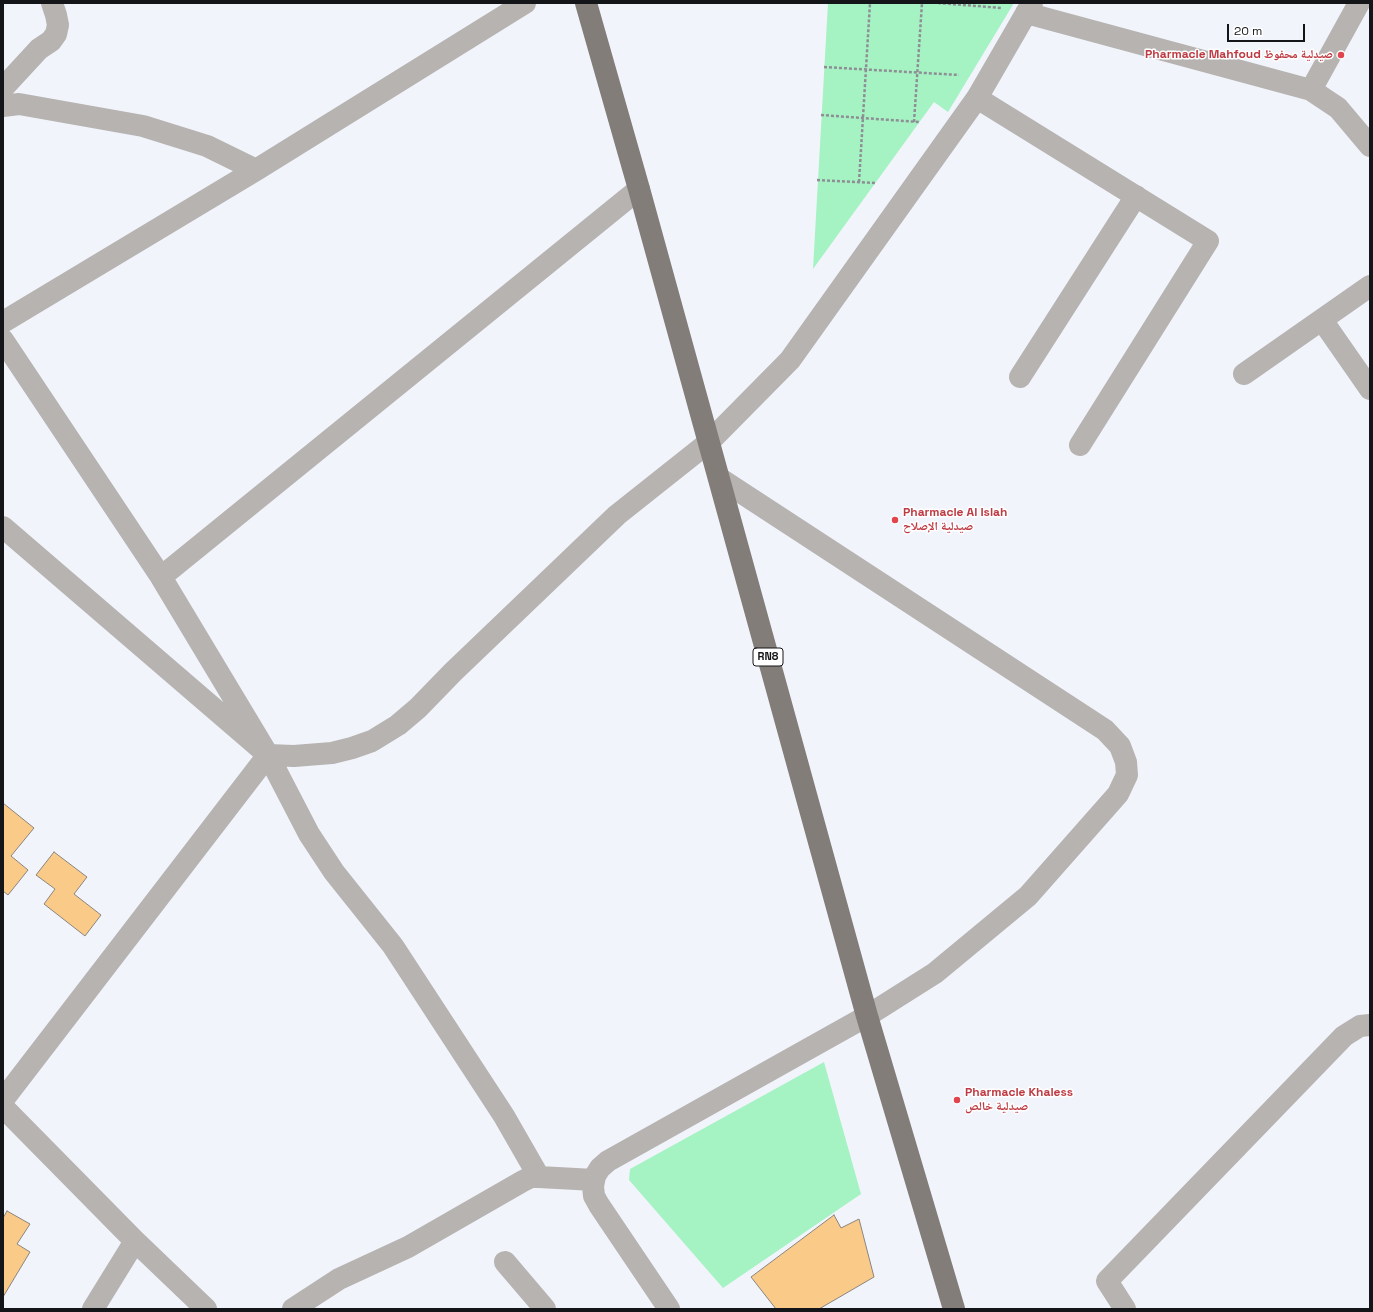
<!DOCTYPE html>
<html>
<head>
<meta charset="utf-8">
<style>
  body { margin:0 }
  #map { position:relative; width:1373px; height:1312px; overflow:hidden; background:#f2f4fc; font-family:"Space Grotesk",sans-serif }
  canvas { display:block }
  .frame { position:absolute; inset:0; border:4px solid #141518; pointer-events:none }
  .scale { position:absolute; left:1227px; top:24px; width:78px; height:18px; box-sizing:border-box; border:2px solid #141518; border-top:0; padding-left:5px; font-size:12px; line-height:14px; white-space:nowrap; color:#141518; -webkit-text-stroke:3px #fff; paint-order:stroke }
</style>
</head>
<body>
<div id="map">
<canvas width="1373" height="1312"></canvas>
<div class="frame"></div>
<div class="scale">20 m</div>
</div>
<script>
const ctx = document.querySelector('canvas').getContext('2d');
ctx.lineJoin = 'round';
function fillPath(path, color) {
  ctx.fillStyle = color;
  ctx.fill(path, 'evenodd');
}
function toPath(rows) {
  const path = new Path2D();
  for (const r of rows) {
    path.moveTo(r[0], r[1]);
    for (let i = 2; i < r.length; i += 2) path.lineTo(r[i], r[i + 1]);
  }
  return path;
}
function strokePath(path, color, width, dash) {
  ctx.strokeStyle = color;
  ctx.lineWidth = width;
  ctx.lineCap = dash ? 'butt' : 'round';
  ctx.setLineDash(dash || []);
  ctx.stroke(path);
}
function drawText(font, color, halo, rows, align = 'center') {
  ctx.font = font + ' "Space Grotesk","Noto Naskh Arabic",sans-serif';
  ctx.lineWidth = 3;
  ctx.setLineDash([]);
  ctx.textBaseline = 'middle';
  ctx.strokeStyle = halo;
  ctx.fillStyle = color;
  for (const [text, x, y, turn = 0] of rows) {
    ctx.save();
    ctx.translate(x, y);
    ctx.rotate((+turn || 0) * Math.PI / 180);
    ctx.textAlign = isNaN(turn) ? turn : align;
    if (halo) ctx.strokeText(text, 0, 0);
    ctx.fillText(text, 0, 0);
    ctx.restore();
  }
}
fillPath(toPath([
  [828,3,1014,3,948,112,934,102,813,269],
  [824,1062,861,1194,723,1288,629,1180,630,1169]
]), '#a5f2c3');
const building = toPath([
  [3,803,34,828,11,856,28,870,8,895,3,891,3,803],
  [54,852,87,877,74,894,101,915,85,936,44,904,55,889,36,875,54,852],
  [7,1211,30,1224,17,1244,30,1252,3,1297,3,1218,7,1211],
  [834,1215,841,1228,859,1219,874,1277,819,1309,776,1309,751,1277,834,1215]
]);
fillPath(building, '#faca89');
strokePath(building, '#89847f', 1);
strokePath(toPath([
  [938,3,1002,8],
  [824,67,959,75],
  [821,115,919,122],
  [914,122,922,3],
  [817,180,875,183],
  [859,182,870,3]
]), '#8e8f95', 2.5, [3, 2]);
strokePath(toPath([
  [1026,13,1311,90,1338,108,1370,146],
  [3,88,39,49,51,41,56,34,58,25,56,15,52,3],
  [1311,90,1359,3],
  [977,98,1208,241,1080,445],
  [3,106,19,104,143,126,207,146,256,170],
  [1322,320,1370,389],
  [3,322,256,170,525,3],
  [3,340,161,577,268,755,309,834,334,872,393,946,504,1116,539,1177],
  [1244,374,1370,286],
  [1020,377,1136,196],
  [3,527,268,755,294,756,332,753,352,748,372,741,398,725,418,708,453,672,617,515,709,442,790,360,977,98,1032,3],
  [161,577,639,189],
  [3,1100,268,755],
  [3,1107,135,1241,206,1309],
  [505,1262,545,1309],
  [93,1309,135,1241],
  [293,1309,339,1279,408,1247,523,1181,531,1177,539,1177,594,1180],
  [669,1309,599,1205,594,1196,593,1186,595,1176,600,1168,608,1161,867,1016,935,973,1028,896,1118,794,1127,775,1126,762,1120,746,1105,730,719,478],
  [1125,1309,1107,1281,1344,1036,1360,1026,1370,1025]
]), '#b6b3b1', 22);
strokePath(toPath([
  [586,3,639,189,867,1016,954,1309]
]), '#837d79', 22);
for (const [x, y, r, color] of [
  [1341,55,4,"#e0444e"],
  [895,520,4,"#e0444e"],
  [957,1100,4,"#e0444e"]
]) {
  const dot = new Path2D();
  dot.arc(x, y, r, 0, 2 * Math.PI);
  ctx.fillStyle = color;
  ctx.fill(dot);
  strokePath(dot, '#fff', 1.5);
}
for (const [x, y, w] of [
  [768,657,30]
]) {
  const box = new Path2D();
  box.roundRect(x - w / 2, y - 9, w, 18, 3);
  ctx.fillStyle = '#fff';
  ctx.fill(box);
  strokePath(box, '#141518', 1);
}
drawText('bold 11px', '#141518', null, [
  ["RN8",768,657]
]);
drawText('bold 12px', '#be3a42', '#fff', [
  ["Pharmacie Mahfoud صيدلية محفوظ",1333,55,"right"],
  ["Pharmacie Al Islah",903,513],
  ["صيدلية الإصلاح",903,527],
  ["Pharmacie Khaless",965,1093],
  ["صيدلية خالص",965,1107]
], 'left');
</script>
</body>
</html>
